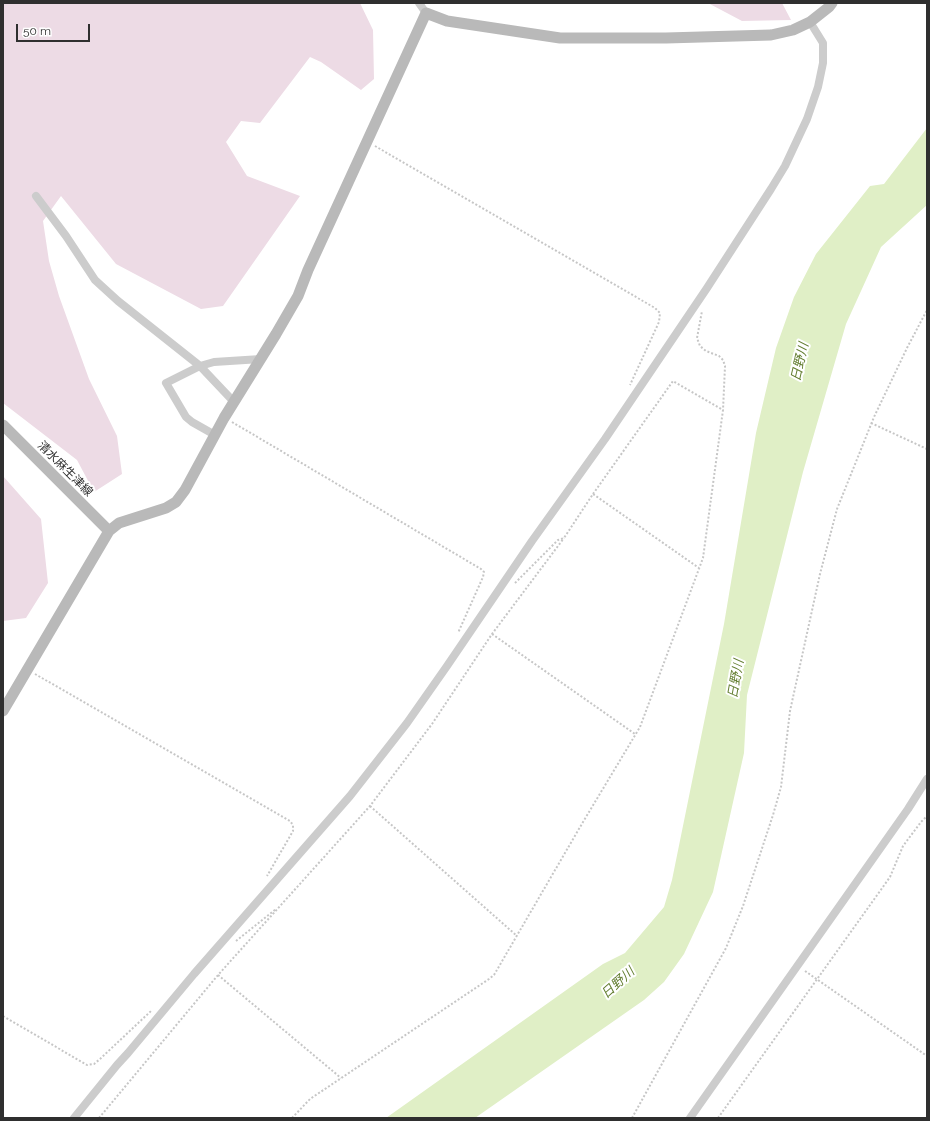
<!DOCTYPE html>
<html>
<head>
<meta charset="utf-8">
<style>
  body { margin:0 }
  #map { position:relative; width:930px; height:1121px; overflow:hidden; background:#fff; font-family:Raleway,sans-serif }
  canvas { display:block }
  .frame { position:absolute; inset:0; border:4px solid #2f2f2f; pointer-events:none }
  .scale { position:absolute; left:16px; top:24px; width:74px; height:18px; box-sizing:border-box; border:2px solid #2f2f2f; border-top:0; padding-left:5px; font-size:12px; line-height:14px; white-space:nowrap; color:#2f2f2f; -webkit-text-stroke:3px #fff; paint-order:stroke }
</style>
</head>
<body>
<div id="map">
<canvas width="930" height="1121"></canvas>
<div class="frame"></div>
<div class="scale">50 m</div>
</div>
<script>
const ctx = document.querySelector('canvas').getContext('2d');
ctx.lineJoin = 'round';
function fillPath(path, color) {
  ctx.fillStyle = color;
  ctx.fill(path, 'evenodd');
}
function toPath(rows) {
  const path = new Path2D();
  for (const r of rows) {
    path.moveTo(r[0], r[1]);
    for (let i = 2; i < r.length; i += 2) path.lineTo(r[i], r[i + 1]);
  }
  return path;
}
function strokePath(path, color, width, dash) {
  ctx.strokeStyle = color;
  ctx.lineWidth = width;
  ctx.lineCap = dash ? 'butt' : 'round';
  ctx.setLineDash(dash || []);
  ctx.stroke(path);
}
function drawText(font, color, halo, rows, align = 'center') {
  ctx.font = font + ' Raleway,"Noto Sans JP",sans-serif';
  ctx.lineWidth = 4;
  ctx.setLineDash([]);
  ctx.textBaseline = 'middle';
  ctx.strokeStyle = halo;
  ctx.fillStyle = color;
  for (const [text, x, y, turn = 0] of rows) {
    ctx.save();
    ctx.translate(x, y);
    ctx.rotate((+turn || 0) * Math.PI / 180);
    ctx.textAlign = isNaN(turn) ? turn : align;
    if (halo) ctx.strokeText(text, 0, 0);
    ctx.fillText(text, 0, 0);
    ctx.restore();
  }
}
fillPath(toPath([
  [3,3,360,3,373,30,374,79,361,90,321,62,310,57,260,123,241,121,226,142,247,176,300,196,223,306,201,309,116,264,61,196,43,221,49,261,59,296,89,379,117,436,122,474,94,492,77,460,3,403],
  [708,3,782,3,791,20,742,21],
  [3,476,41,519,48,583,26,618,3,621]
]), '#eddbe5');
fillPath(toPath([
  [927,128,927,205,881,247,846,324,803,472,747,695,744,753,713,892,684,954,664,982,644,1000,475,1118,386,1118,603,964,625,953,664,907,672,880,724,624,756,433,776,348,794,297,816,254,870,186,884,184]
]), '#e0efc6');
strokePath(toPath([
  [375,146,655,308,660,313,659,322,630,385],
  [232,422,481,569,484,572,483,577,458,633],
  [871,423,927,449],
  [593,494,673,381,723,410],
  [515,583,558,540,564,538,593,494,699,568],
  [492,634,635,734],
  [35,674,290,821,293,825,293,831,267,876],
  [370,806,517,936],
  [236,941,276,909],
  [805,971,927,1056],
  [218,975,341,1078],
  [3,1016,87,1065,94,1064,100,1059,151,1011],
  [99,1118,218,975,370,806,432,724,492,634,564,538],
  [292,1118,310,1099,489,979,494,975,583,822,640,727,703,558,723,410,725,366,723,360,719,356,706,351,700,346,697,338,702,311],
  [632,1118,726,948,743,906,773,815,781,787,790,711,820,574,837,509,874,417,907,348,927,310],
  [718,1118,890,877,903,846,921,822,927,816]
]), '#c6c6c6', 2, [2, 2]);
strokePath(toPath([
  [419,3,426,13],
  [36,196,66,236,95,280,118,301,200,366,234,402],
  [215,435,192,422,186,417,166,383,200,366,214,362,261,359],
  [74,1118,117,1065,128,1053,194,974,350,796,407,723,447,666,532,541,605,439,707,288,771,189,785,166,807,119,818,87,823,63,823,43,810,22],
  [690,1118,908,809,927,779]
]), '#ccc', 8);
strokePath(toPath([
  [3,425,109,531],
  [3,711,109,531,119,523,166,508,176,502,185,490,224,418,276,334,298,296,308,270,426,13,447,21,560,38,666,38,771,35,793,30,810,22,829,7,832,3]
]), '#b9b9b9', 11);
drawText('12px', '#2f2f2f', '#fff', [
  ["清水麻生津線",65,469,45]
]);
drawText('italic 13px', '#627d2f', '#fff', [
  ["日野川",800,362,-77],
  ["日野川",736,679,-80],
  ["日野川",618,983,-42]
]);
</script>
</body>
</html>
